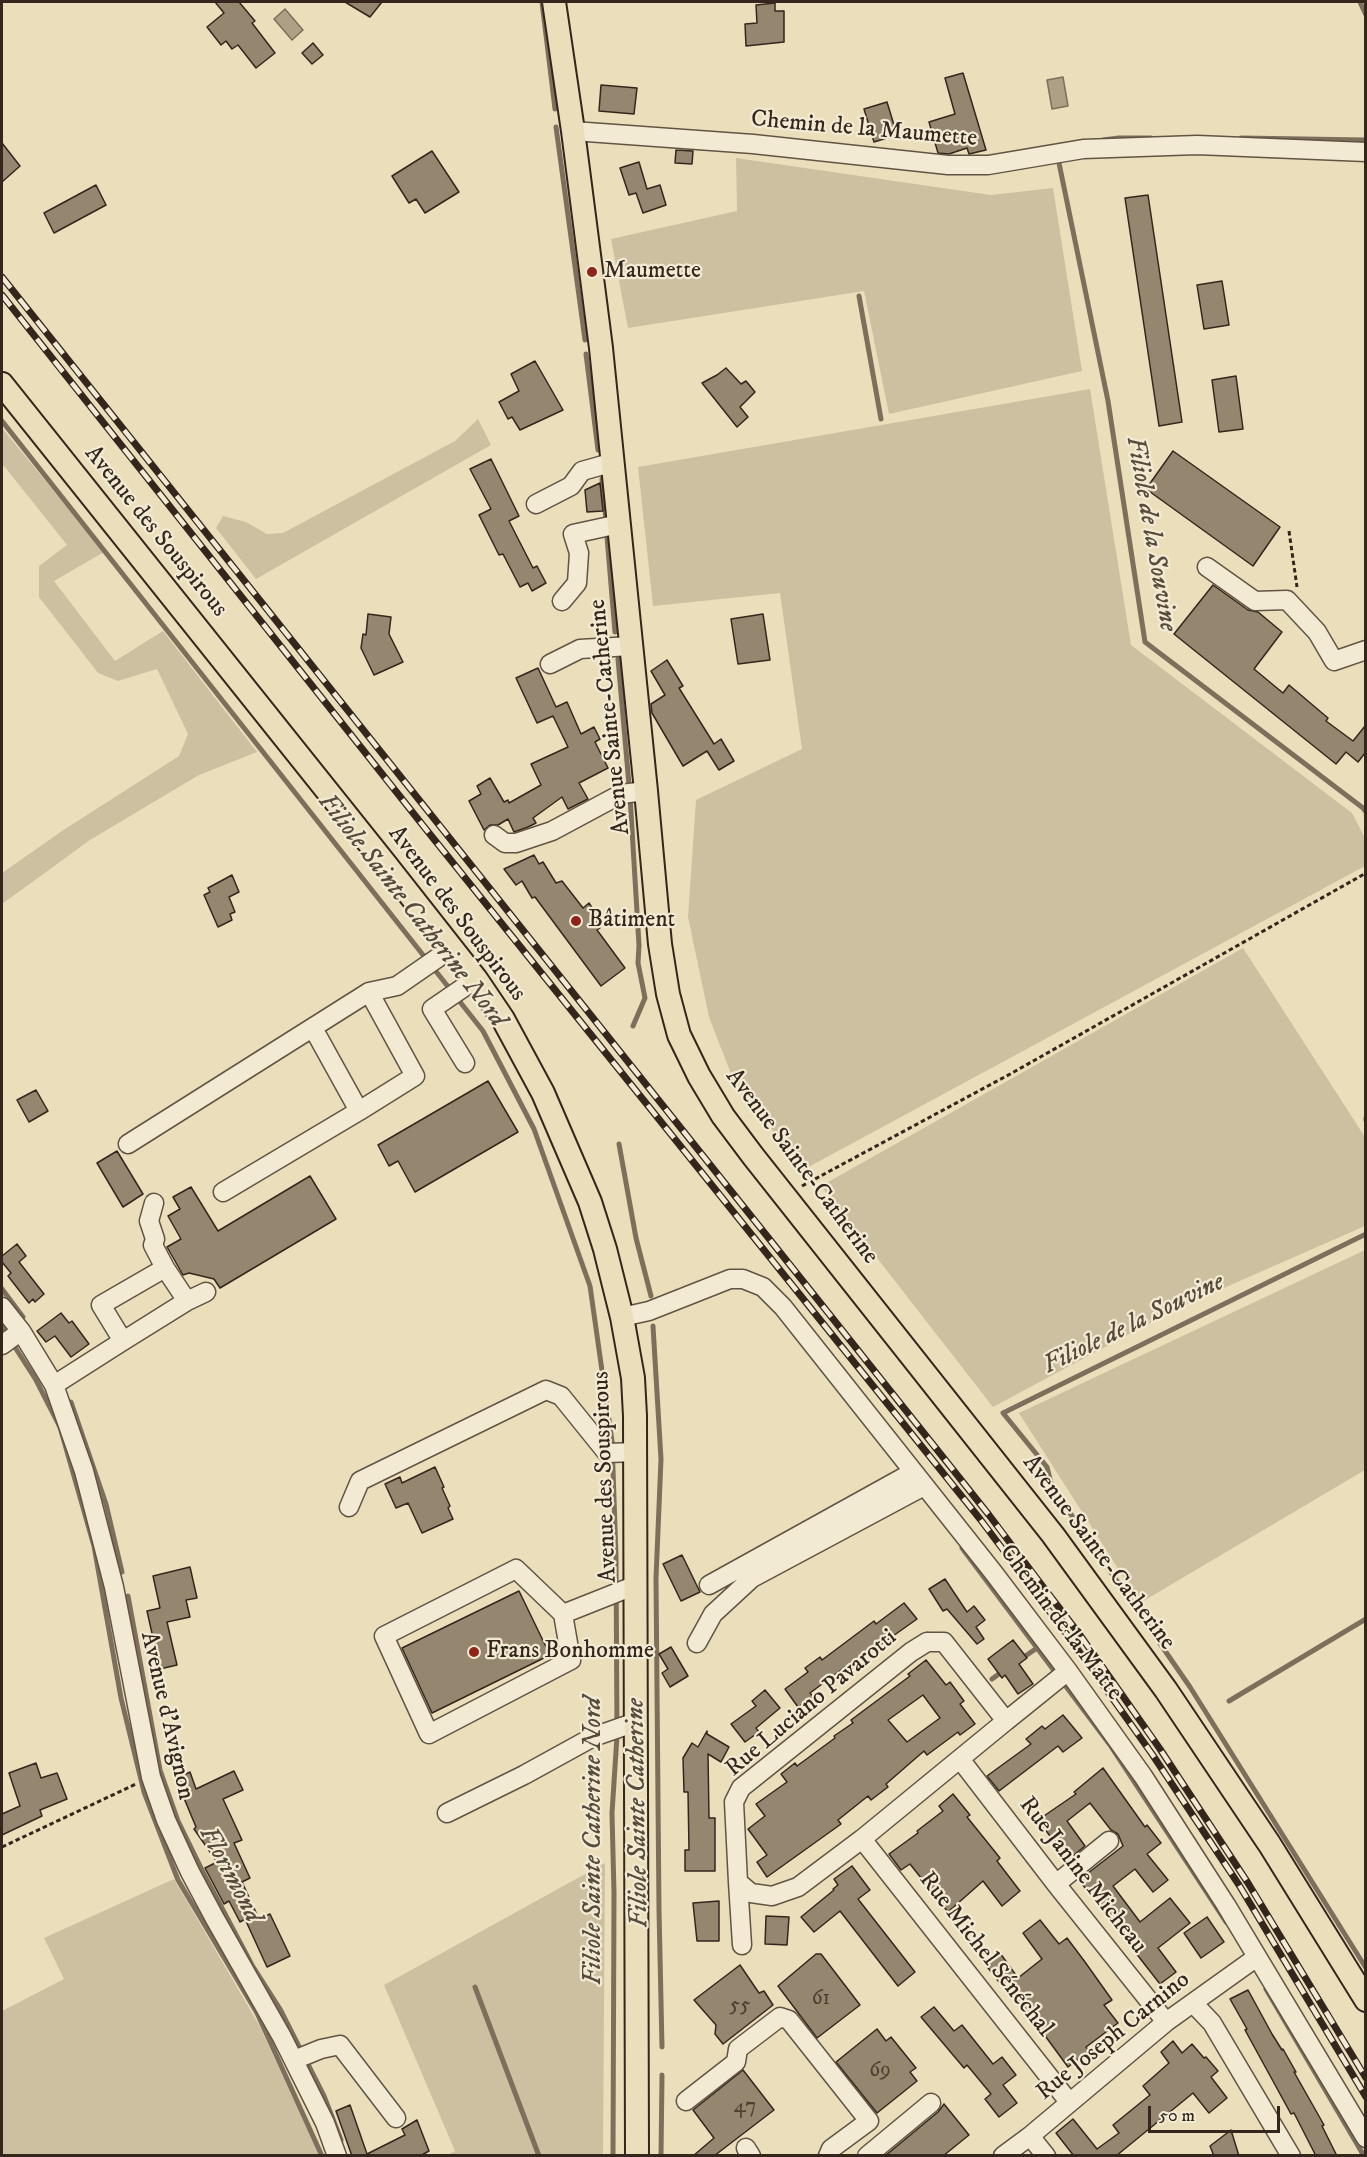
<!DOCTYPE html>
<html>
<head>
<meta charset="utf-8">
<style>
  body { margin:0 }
  #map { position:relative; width:1367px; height:2157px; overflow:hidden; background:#ebdfbb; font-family:"IM FELL DW Pica",serif }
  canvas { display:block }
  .frame { position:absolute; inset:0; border:3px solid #35261d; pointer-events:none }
  .scale { position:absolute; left:1148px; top:2106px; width:132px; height:27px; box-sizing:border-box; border:3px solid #35261d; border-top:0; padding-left:8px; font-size:18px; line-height:21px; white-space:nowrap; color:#35261d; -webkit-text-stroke:4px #f2ead3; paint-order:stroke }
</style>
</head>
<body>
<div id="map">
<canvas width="1367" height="2157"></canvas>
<div class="frame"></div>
<div class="scale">50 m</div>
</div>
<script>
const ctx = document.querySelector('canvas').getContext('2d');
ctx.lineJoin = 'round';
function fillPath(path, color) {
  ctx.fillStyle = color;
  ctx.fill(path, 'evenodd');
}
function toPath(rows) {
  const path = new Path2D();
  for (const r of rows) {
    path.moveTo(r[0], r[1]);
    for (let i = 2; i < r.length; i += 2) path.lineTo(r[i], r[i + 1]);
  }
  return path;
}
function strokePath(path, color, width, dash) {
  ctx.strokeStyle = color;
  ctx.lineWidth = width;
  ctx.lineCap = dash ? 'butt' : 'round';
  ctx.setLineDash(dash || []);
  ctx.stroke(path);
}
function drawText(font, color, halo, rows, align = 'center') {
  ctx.font = font + ' "IM FELL DW Pica",serif';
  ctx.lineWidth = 4.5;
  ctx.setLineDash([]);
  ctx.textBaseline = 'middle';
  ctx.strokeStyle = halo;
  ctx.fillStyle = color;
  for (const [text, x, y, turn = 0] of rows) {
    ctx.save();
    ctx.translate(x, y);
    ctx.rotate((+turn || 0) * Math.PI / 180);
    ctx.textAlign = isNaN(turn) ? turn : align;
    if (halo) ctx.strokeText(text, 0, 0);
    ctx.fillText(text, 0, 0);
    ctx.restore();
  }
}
fillPath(toPath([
  [736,158,991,195,1053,188,1082,371,889,414,864,291,628,328,611,239,737,211],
  [1090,389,1131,645,1352,813,1365,838,1365,866,803,1170,733,1079,709,1017,688,917,696,800,802,749,780,593,653,606,638,467],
  [478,419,491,445,256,579,216,528,223,516,246,522,267,534,283,533,455,441],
  [2,428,104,552,54,581,115,661,163,631,257,752,199,775,90,840,2,904,2,873,62,831,179,756,188,734,157,669,118,681,98,673,39,597,39,566,67,545,4,466,2,467],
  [1243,948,1365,1137,1365,1226,1176,1309,993,1407,821,1186],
  [1365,1250,1365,1470,1140,1603,1019,1413],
  [605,1863,603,2155,448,2155,455,2151,384,1985],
  [174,1879,259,2025,319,2155,2,2155,2,2011,64,1979,44,1938]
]), '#ccc0a0');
const water = toPath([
  [285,9,303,30,292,40,274,19,285,9],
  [1063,77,1068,106,1052,109,1047,80,1063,77]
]);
fillPath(water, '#ada085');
strokePath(water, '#7d6f5b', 1.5);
strokePath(toPath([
  [542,2,555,109],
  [1360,2,1366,15],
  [556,127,585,340],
  [1241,138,1366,140],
  [1103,140,1119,138,1151,138],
  [1059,163,1108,401,1145,642,1363,808,1366,812],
  [859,296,881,419],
  [586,354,598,450],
  [2,421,483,1031,534,1129,590,1286,612,1441,616,1556,617,1736,612,1813,614,1893,613,2156],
  [602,479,606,520],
  [607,537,615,632],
  [618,659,630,796,639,945,638,963,645,998,633,1026],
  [1366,1118,1366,1120],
  [619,1144,636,1238,651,1296],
  [1366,1234,1003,1413,1047,1467,1052,1487,1190,1687,1366,1968],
  [2,1289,23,1317],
  [653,1326,661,1459,656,1578,659,1910,662,2047],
  [2,1327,36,1380,60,1427,94,1546,121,1698,144,1792,178,1880,257,2013,322,2156],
  [71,1402,106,1504,122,1572],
  [962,1548,1037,1648,1021,1659],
  [128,1596,160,1770,178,1821,205,1876,252,1965,280,2009,324,2096,341,2140],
  [1037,1648,1110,1745,1226,1922],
  [992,1679,1003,1671],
  [1229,1701,1366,1619],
  [475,1987,539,2156],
  [1266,1989,1364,2156],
  [661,2156,662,2075]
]), '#7d6f5b', 5);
const building = toPath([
  [215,2,239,2,255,21,252,23,275,53,256,68,238,45,232,49,226,41,221,45,207,27,224,13,215,2],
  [345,2,382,2,370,17,345,2],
  [775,3,775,11,784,11,784,42,746,46,745,24,757,23,756,5,775,3],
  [313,43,323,55,312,64,302,53,313,43],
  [963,73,986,150,969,154,967,148,949,154,938,153,929,122,955,114,945,78,963,73],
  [601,85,637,88,634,114,599,111,601,85],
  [887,102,897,135,874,142,864,109,887,102],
  [2,143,20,166,2,182,2,143],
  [676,150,693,151,692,164,675,163,676,150],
  [432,151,459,192,425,213,416,199,409,203,392,176,432,151],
  [639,162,647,189,660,185,666,205,643,213,636,193,629,195,620,168,639,162],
  [96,185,106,205,54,233,44,213,96,185],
  [1148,195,1182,422,1159,426,1125,198,1148,195],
  [1222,281,1229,325,1204,329,1197,285,1222,281],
  [535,361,563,410,520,430,512,417,508,419,499,402,519,391,511,374,535,361],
  [726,368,741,384,746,381,755,392,740,407,748,417,737,427,702,383,717,375,726,368],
  [1236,376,1243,429,1219,432,1212,380,1236,376],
  [1173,451,1280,527,1253,566,1146,489,1173,451],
  [491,459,519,516,509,521,533,568,537,566,546,583,532,591,528,583,520,587,503,554,499,555,479,515,491,509,470,469,491,459],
  [600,483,603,511,587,512,585,490,600,483],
  [1213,585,1248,610,1258,612,1282,632,1254,669,1283,693,1289,685,1328,718,1326,721,1353,741,1365,726,1365,753,1358,762,1346,752,1336,764,1174,634,1213,585],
  [368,614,391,617,389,634,403,662,374,675,361,648,363,634,366,635,368,614],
  [763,614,770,660,738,664,731,619,763,614],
  [667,660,683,686,679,688,714,744,721,739,734,761,719,770,707,751,683,766,652,713,651,704,665,695,651,671,667,660],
  [538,668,556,707,567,702,581,734,594,727,600,739,595,742,608,768,579,783,588,799,568,809,562,797,533,818,536,823,528,827,514,832,508,819,498,825,490,825,484,830,469,801,481,794,477,786,490,778,504,802,508,800,509,803,541,785,531,764,568,747,553,716,537,723,516,678,538,668],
  [534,855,539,864,543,862,556,883,562,881,583,908,589,903,600,920,595,923,600,928,597,930,625,968,601,986,535,897,532,898,522,881,516,885,504,869,534,855],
  [232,875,239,892,229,897,235,912,230,914,232,920,218,927,204,895,210,892,208,888,232,875],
  [488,1081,518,1132,415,1192,398,1161,389,1166,378,1145,488,1081],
  [36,1090,48,1111,29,1122,17,1100,36,1090],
  [117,1151,143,1194,123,1207,97,1163,117,1151],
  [310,1176,336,1219,220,1288,214,1279,189,1273,183,1275,167,1247,181,1239,168,1216,180,1209,173,1197,191,1187,218,1231,310,1176],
  [17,1244,26,1256,19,1262,44,1294,35,1302,33,1299,29,1303,8,1276,11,1273,2,1262,2,1256,17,1244],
  [61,1313,69,1323,72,1321,89,1344,71,1357,55,1336,46,1342,37,1331,61,1313],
  [435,1467,444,1487,442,1488,450,1506,448,1508,453,1519,422,1533,408,1503,396,1508,385,1484,400,1477,402,1483,435,1467],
  [682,1555,700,1592,681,1601,663,1564,682,1555],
  [190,1567,197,1598,186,1600,190,1617,167,1622,177,1665,160,1669,147,1611,160,1608,153,1576,190,1567],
  [945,1579,967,1612,974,1606,985,1620,976,1627,984,1639,977,1644,947,1609,943,1611,929,1589,945,1579],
  [519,1591,550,1655,432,1713,402,1648,519,1591],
  [904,1603,917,1619,862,1658,864,1659,849,1671,845,1667,810,1693,813,1697,798,1707,785,1689,808,1672,805,1668,820,1657,822,1660,874,1621,876,1624,904,1603],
  [1013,1640,1027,1658,1019,1664,1033,1684,1018,1694,1005,1675,1002,1678,988,1659,1013,1640],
  [671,1647,688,1676,670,1687,662,1673,668,1669,659,1654,671,1647],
  [926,1660,946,1685,950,1682,964,1701,960,1704,975,1724,960,1735,958,1732,927,1755,924,1751,886,1784,888,1787,871,1800,868,1796,838,1820,841,1824,767,1877,757,1862,767,1855,748,1829,765,1816,756,1804,787,1782,781,1774,795,1763,797,1766,835,1738,834,1736,853,1723,851,1720,910,1676,908,1674,926,1660],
  [923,1695,940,1718,907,1742,888,1720,923,1695],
  [765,1690,780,1708,756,1728,759,1732,745,1742,731,1724,756,1706,752,1701,765,1690],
  [1063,1715,1082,1738,1063,1752,1058,1746,999,1791,987,1776,1031,1744,1026,1739,1042,1726,1045,1729,1063,1715],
  [707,1731,707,1734,729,1747,721,1762,708,1754,709,1818,715,1818,715,1871,685,1871,685,1850,689,1850,688,1792,684,1792,683,1758,692,1743,698,1747,707,1731],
  [36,1763,41,1778,57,1773,67,1799,40,1810,42,1816,2,1835,2,1814,20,1806,9,1773,36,1763],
  [1103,1768,1145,1827,1147,1825,1161,1843,1147,1854,1168,1880,1153,1892,1135,1869,1113,1886,1140,1922,1170,1898,1190,1923,1158,1948,1176,1972,1160,1984,1079,1880,1123,1846,1118,1834,1111,1830,1090,1803,1067,1821,1085,1846,1068,1860,1038,1820,1076,1794,1074,1792,1103,1768],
  [234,1771,243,1790,223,1799,242,1840,234,1843,250,1878,242,1882,259,1919,270,1914,290,1956,267,1967,245,1919,240,1922,229,1901,224,1904,205,1868,217,1862,194,1829,196,1827,176,1779,190,1772,196,1789,234,1771],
  [953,1794,970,1815,967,1817,1000,1858,997,1861,1020,1891,1002,1906,983,1881,948,1912,910,1864,901,1870,889,1854,918,1833,917,1831,943,1811,939,1806,953,1794],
  [852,1866,870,1890,858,1899,915,1972,898,1986,840,1911,814,1932,801,1917,834,1890,833,1889,838,1885,834,1879,852,1866],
  [719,1901,719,1941,697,1941,693,1903,719,1901],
  [766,1916,789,1917,787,1945,765,1944,766,1916],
  [1207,1917,1224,1942,1201,1958,1184,1933,1207,1917],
  [1040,1920,1059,1944,1067,1938,1085,1962,1112,2000,1104,2005,1118,2023,1086,2047,1089,2051,1068,2067,1021,2003,1002,1980,999,1982,985,1964,1000,1953,1018,1978,1042,1959,1023,1933,1040,1920],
  [816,1954,821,1954,860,2005,817,2038,778,1986,816,1954],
  [740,1965,759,1993,764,1991,773,2005,723,2044,715,2034,716,2025,694,2000,740,1965],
  [1248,1990,1272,2034,1282,2050,1283,2049,1296,2072,1294,2072,1324,2125,1322,2126,1337,2156,1316,2156,1294,2113,1291,2114,1245,2030,1247,2029,1230,1999,1248,1990],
  [934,2007,954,2031,962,2025,993,2064,1002,2057,1016,2075,1003,2085,1017,2103,999,2117,985,2099,991,2094,967,2065,964,2068,921,2017,934,2007],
  [877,2029,886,2041,891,2037,916,2068,910,2072,917,2081,877,2113,836,2062,877,2029],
  [1173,2041,1182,2053,1192,2044,1204,2058,1206,2057,1218,2071,1211,2077,1227,2098,1209,2113,1193,2093,1116,2156,1074,2156,1056,2133,1073,2119,1097,2149,1119,2133,1113,2125,1150,2095,1143,2086,1169,2063,1161,2052,1173,2041],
  [743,2070,774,2110,714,2156,693,2156,714,2138,693,2110,743,2070],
  [944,2104,969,2135,943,2156,885,2156,938,2112,944,2104],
  [350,2105,367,2154,405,2135,402,2129,417,2120,429,2151,420,2156,352,2156,336,2111,350,2105],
  [1231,2130,1239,2156,1214,2156,1210,2146,1231,2130]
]);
fillPath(building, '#94866f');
strokePath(building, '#35261d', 1.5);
const minor = toPath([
  [573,131,753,144,948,165,988,165,1083,149,1197,145,1366,152],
  [536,504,571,486,582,471,614,462],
  [1207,567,1255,601,1287,600,1317,632,1334,661,1366,650],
  [562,601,577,583,579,553,573,534,619,524],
  [550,664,580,649,631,646],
  [494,835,505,843,516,843,552,831,621,794,646,791],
  [465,1063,432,1009,476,979],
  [359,1111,415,1076,369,992],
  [128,1144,369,992,397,986,452,948],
  [223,1192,359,1111,313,1028],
  [154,1203,149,1221,155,1239,153,1245,165,1268],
  [187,1301,206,1292],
  [2,1307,21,1331,54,1385,84,1471,114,1587,151,1777,166,1820,190,1872,214,1917,282,2037,325,2123,337,2156],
  [622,1317,649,1311,730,1279,743,1279,763,1287,783,1307,993,1572,1068,1671,1143,1776,1226,1905,1366,2138],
  [2,1345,21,1331],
  [54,1385,123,1341,187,1301,165,1268,101,1305,123,1341],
  [349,1507,360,1481,546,1390,561,1396,607,1453,636,1452],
  [709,1585,913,1472],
  [563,1614,516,1569,384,1636,429,1734,571,1660,563,1614,636,1585],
  [927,1642,944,1642,1006,1721,862,1839,798,1887,772,1896,751,1893,738,1882,734,1802,741,1788,911,1652,927,1642],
  [697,1643,713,1614,752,1578,924,1486],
  [1006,1721,1068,1671],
  [960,1759,1056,1884,1166,2022],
  [447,1813,524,1775,593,1737,636,1722],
  [862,1839,1069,2102],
  [738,1882,742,1945],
  [1056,1884,1109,1841],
  [1193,2003,1212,2023,1291,2156],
  [294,2060,321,2049,340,2045,396,2118],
  [686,2101,736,2062,738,2049,780,2017,789,2020,869,2121,831,2149,828,2156],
  [1030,2136,1046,2156],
  [746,2148,751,2156],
  [867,2156,931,2103],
  [1003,2156,1030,2136,1166,2022,1257,1957]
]);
const major = toPath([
  [554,2,573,131,601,348,646,791,660,944,668,994,679,1035,699,1076,723,1116,753,1156,1053,1535,1166,1690,1270,1845,1366,2000],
  [2,384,384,862,476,979,503,1019,543,1093,590,1202,605,1249,622,1317,633,1378,635,1416,637,2156]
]);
strokePath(minor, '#625444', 21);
strokePath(major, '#35261d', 26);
strokePath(toPath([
  [1289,531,1297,587],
  [802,1186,1012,1073,1366,873],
  [2,1847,136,1784]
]), '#35261d', 3, [4.5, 3]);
strokePath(minor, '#f2ead3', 18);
strokePath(major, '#ebdfbb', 22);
const rail = toPath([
  [2,277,818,1300,989,1515,1041,1584,1080,1635,1160,1749,1248,1883,1366,2078],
  [2,295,425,828,980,1519,1071,1640,1152,1754,1239,1885,1366,2097]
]);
strokePath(rail, '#35261d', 7);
strokePath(rail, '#f2ead3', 4.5, [14]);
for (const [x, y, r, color] of [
  [592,272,6,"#8f2418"],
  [576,921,6,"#8f2418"],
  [474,1652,6,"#8f2418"]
]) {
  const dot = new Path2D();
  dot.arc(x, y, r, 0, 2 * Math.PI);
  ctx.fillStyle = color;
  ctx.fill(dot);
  strokePath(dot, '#f2ead3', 2);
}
drawText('21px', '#4d3e32', null, [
  ["61",821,2000],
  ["55",740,2007],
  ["69",880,2072],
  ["47",745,2108]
]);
drawText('24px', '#35261d', '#f2ead3', [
  ["Chemin de la Maumette",864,130,5],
  ["Avenue des Souspirous",155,532,51],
  ["Avenue Sainte-Catherine",611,717,-96],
  ["Avenue des Souspirous",456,914,53],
  ["Avenue Sainte-Catherine",801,1167,53],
  ["Avenue des Souspirous",606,1477,-92],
  ["Avenue Sainte-Catherine",1098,1553,53],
  ["Chemin de la Matte",1060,1623,53],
  ["Rue Luciano Pavarotti",812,1704,-40],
  ["Avenue d'Avignon",166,1716,77],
  ["Rue Janine Micheau",1082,1876,52],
  ["Rue Michel Sénéchal",985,1955,52],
  ["Rue Joseph Carnino",1114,2037,-39]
]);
drawText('24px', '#35261d', '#f2ead3', [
  ["Maumette",604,272],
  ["Bâtiment",588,921],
  ["Frans Bonhomme",486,1652]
], 'left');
drawText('italic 26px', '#594b3c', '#f2ead3', [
  ["Filiole de la Souvine",1150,534,80],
  ["Filiole Sainte Catherine Nord",411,911,52],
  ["Filiole de la Souvine",1134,1325,-26],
  ["Filiole Sainte Catherine",639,1813,-91],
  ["Filiole Sainte Catherine Nord",595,1841,-90],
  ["Florimond",229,1875,62]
]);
</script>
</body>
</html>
